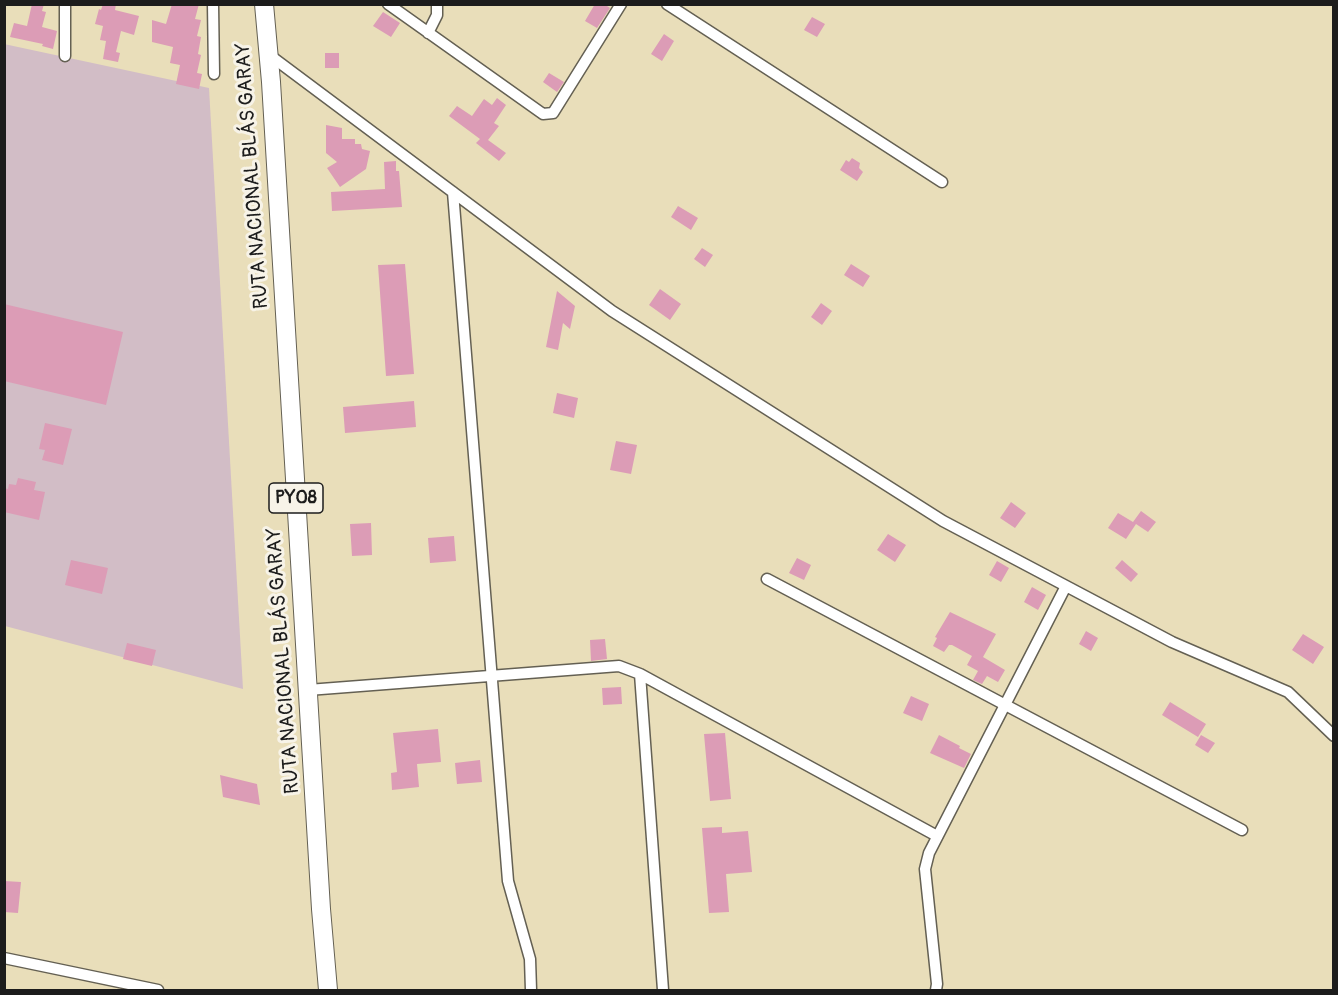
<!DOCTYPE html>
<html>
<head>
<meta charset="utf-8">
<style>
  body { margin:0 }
  #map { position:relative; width:1338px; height:995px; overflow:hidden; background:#e9deba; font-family:Pangolin,sans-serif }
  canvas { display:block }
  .frame { position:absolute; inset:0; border:6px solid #1c1c1c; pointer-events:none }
</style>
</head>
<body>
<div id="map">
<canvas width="1338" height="995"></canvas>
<div class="frame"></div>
</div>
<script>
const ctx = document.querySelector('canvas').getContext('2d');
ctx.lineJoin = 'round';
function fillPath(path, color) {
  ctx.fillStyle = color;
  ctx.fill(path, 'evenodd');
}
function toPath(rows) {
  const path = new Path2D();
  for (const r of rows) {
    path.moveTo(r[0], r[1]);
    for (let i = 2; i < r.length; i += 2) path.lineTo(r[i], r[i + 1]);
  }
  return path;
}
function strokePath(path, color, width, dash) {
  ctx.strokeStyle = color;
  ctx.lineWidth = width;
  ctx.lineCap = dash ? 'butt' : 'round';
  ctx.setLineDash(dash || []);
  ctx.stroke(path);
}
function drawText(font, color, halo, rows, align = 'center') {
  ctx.font = font + ' Pangolin,sans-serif';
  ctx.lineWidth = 6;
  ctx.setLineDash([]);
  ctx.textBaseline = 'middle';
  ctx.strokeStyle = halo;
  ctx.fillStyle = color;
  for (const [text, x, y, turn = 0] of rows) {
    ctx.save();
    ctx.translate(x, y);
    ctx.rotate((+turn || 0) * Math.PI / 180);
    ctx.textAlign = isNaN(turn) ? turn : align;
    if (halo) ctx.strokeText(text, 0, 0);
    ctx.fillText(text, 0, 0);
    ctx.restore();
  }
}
fillPath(toPath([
  [4,44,209,88,243,689,5,626]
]), '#d2bdc6');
fillPath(toPath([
  [32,4,44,4,42,11,46,12,42,27,57,31,53,49,42,46,43,44,10,37,14,23,27,26],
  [103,4,116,4,115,10,139,16,134,35,121,31,116,52,120,53,118,62,103,59,106,41,100,40,103,26,95,24,99,9,101,10],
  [172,4,199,4,195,19,201,20,197,36,201,37,198,54,201,55,197,73,202,74,199,89,176,84,180,65,170,63,173,47,152,42,152,20,166,24],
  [595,4,604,4,610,8,597,28,585,21],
  [383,12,400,23,391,37,373,26],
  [812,17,825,24,817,37,804,30],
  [664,34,674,41,662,61,651,54],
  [325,53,339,53,339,68,325,68],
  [549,73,564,82,557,92,543,82],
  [497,98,506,105,494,123,499,126,488,140,506,153,499,161,476,143,480,139,449,116,457,106,472,116,484,99,492,105],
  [326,125,342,128,342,139,355,139,355,144,361,144,362,149,370,151,366,169,340,187,327,168,337,162,326,153],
  [852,158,860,163,859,168,863,172,857,181,840,170,846,160,849,162],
  [396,161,396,171,399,171,402,207,332,211,331,192,385,189,384,162],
  [678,206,698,218,691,230,671,217],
  [702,248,713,255,705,267,694,259],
  [405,264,414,374,386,376,378,265],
  [851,264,870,276,863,287,844,275],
  [660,289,681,304,670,320,649,305],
  [557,291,575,306,570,329,563,323,558,350,546,347],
  [821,303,832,311,822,325,811,317],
  [4,304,123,332,106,405,4,381],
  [557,393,578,398,574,418,553,413],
  [414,401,416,427,345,433,343,407],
  [45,423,72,429,63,465,42,460,45,450,39,449],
  [616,441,637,445,631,474,610,470],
  [18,478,36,482,34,490,45,492,39,520,4,512,4,488,8,489,9,484,16,485],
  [1011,502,1026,513,1015,528,1000,518],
  [1141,511,1156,522,1148,532,1136,524,1126,539,1108,528,1118,513,1133,522],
  [371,523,372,555,352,556,350,524],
  [888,534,906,545,895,562,877,550],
  [454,536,456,561,430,563,428,538],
  [797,558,811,565,804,580,789,573],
  [71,560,108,568,102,594,65,585],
  [1122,560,1138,574,1131,582,1115,568],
  [997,561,1009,568,1001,582,989,575],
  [1032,587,1046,595,1038,610,1024,602],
  [950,612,996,634,983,657,1005,670,998,682,987,676,982,684,973,680,978,671,967,665,972,656,952,645,949,645,944,652,933,646,937,638,935,637],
  [1086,631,1098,638,1091,651,1079,644],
  [1303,634,1324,647,1313,664,1292,650],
  [605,639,607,659,591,661,590,640],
  [127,643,156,650,152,666,123,659],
  [621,687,622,704,603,705,602,688],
  [911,696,929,704,922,721,903,713],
  [1170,702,1206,724,1198,737,1162,715],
  [438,729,441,762,417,764,419,787,392,790,391,773,397,772,393,733],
  [725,733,731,799,710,801,704,734],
  [939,735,960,746,959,748,971,754,964,768,930,753],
  [1201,735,1215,743,1208,753,1195,745],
  [480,760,482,782,457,784,455,763],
  [220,775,257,784,260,805,223,797],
  [722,827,722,833,748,831,752,872,726,874,729,912,709,913,702,828],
  [4,881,21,882,18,913,4,912]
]), '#dc9cb6');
const street = toPath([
  [213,4,214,74],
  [388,4,543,114,553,113,621,4],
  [667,4,942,182],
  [428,33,437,15,437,4],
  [268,54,612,311,943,521,1172,642,1288,692,1334,736],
  [65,56,65,4],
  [453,192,508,881,530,959,531,990],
  [767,579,1242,830],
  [640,674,663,990],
  [308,690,619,666,640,674,937,836],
  [4,958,158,990],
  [936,990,937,984,925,869,929,853,1066,586]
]);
const highway = toPath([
  [264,4,271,82,321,909,328,990]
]);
strokePath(street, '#646053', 13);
strokePath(highway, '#646053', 20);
strokePath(street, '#fff', 10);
strokePath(highway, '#fff', 18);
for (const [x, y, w] of [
  [296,498,54]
]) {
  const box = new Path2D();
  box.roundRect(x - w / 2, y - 15, w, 30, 4.5);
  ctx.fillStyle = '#f7f3e8';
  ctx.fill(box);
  strokePath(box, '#1c1c1c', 1.5);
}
drawText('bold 18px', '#1c1c1c', null, [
  ["PY08",296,498]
]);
drawText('20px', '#1c1c1c', '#f7f3e8', [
  ["RUTA NACIONAL BLÁS GARAY",253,176,-94],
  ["RUTA NACIONAL BLÁS GARAY",284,661,-94]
]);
</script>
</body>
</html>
